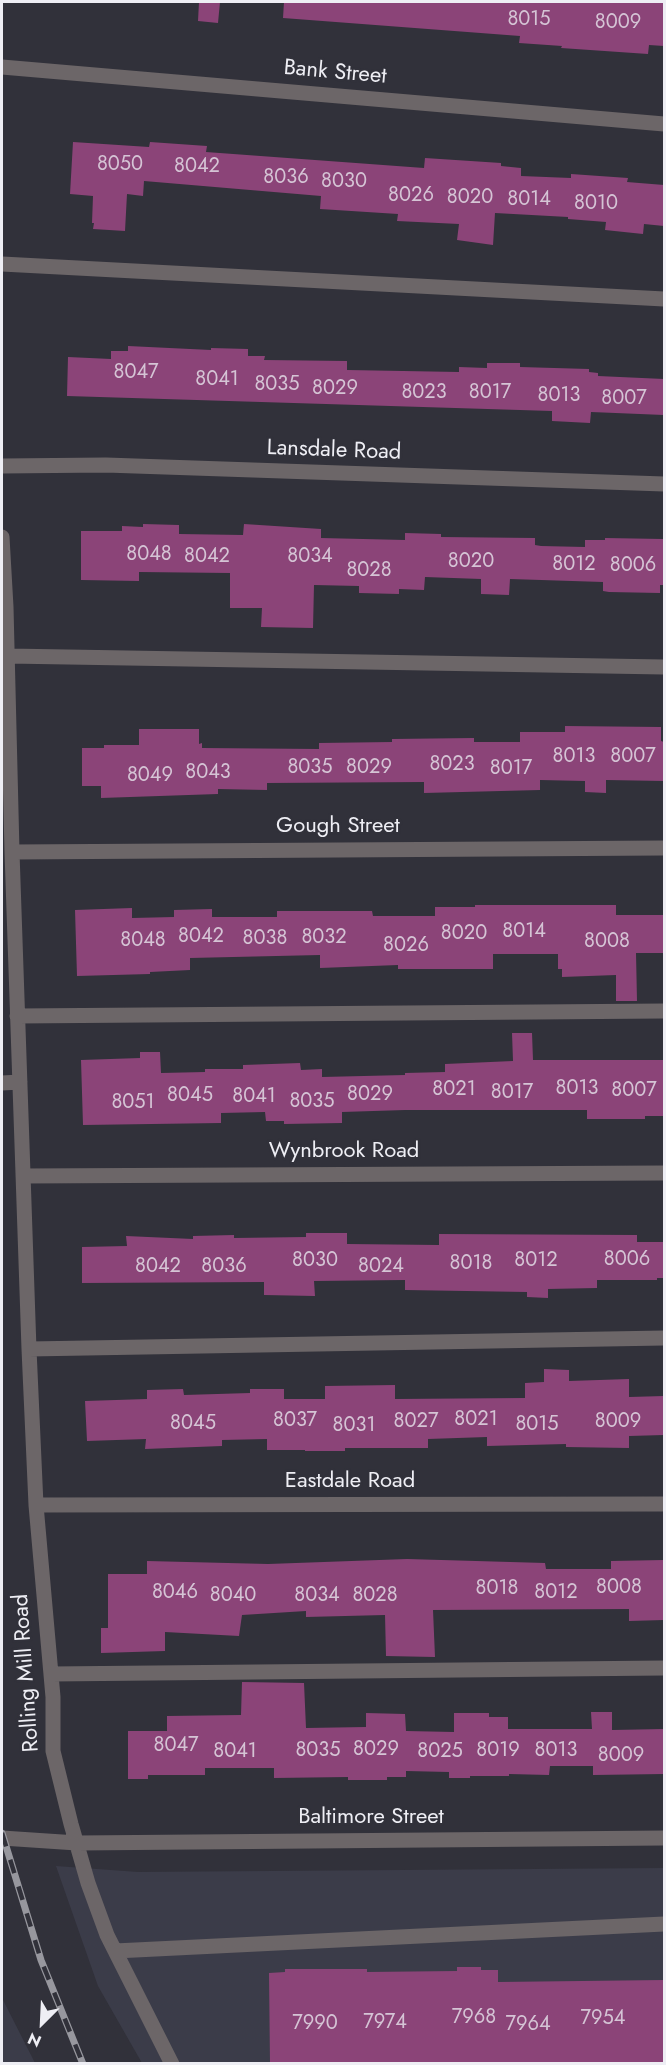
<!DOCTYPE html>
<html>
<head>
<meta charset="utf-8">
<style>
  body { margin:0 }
  #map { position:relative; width:666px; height:2065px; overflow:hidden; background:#31313a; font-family:Jost,sans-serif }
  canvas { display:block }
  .frame { position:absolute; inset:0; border:3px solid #eeeef4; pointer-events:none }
  .north { position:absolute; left:12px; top:1993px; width:60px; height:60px; -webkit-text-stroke:4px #31313a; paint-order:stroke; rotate:204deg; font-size:16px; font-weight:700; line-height:24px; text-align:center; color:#eeeef4 }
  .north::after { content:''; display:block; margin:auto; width:21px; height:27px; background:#eeeef4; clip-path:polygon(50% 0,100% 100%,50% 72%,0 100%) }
</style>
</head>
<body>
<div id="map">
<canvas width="666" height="2065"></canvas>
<div class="frame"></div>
<div class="north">N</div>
</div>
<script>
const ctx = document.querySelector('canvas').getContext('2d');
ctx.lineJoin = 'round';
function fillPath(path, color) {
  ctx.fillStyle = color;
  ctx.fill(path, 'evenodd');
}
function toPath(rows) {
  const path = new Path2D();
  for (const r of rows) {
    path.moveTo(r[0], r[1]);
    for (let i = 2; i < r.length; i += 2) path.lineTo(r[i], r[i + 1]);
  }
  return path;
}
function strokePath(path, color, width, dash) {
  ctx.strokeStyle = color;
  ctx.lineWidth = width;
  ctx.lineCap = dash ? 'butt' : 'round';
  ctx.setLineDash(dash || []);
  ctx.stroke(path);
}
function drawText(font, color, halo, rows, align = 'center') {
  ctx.font = font + ' Jost,sans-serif';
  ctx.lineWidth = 5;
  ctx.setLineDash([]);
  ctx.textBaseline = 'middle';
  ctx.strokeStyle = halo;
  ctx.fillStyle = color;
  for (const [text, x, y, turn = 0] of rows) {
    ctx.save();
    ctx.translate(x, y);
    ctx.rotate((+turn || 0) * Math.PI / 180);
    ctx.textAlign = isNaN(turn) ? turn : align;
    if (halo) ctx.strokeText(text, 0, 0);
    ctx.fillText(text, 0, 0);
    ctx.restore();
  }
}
fillPath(toPath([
  [56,1866,138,1872,664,1868,664,2063,142,2063,98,1986],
  [2,1998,35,2063,2,2063]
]), '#3b3c49');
fillPath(toPath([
  [199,2,220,2,218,23,198,21],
  [284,2,664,2,664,46,649,45,648,54,561,48,562,46,519,43,520,36,283,18],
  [73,142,149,147,150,142,207,146,206,152,424,168,425,158,501,163,501,166,521,168,521,176,571,178,571,174,628,178,627,182,664,185,664,226,644,224,643,234,605,230,606,222,568,219,568,217,495,213,493,245,457,240,459,224,397,221,398,214,320,209,321,196,144,181,143,196,127,194,125,231,93,229,94,223,92,223,93,196,70,194],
  [128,346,211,350,211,348,248,349,248,356,265,356,264,360,347,361,347,370,459,372,459,367,487,368,487,363,520,363,520,367,589,369,589,372,598,373,598,376,664,379,664,415,591,412,590,423,552,421,552,411,67,396,68,357,111,359,111,351,128,351],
  [143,524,179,525,179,534,243,535,244,524,321,529,321,538,405,540,405,533,441,534,441,537,535,538,535,545,541,546,585,547,585,540,605,540,605,538,663,539,664,585,660,585,660,593,609,592,603,591,603,582,510,579,509,595,481,594,481,579,425,577,424,590,399,589,399,594,359,593,359,586,314,585,313,628,261,627,262,608,230,608,230,573,139,572,139,581,81,580,81,531,122,531,122,526,143,527],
  [565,726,661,727,661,741,664,742,664,781,606,780,606,793,585,792,585,781,540,780,540,790,424,793,424,782,267,783,267,790,218,789,218,794,101,798,101,786,82,786,82,748,104,748,104,745,139,745,139,729,199,729,199,744,202,743,202,748,319,749,319,743,392,742,392,739,474,738,474,742,520,742,520,732,565,732],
  [475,905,616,905,616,915,664,915,664,953,636,953,637,1001,616,1001,616,975,562,977,562,969,558,969,558,954,493,954,493,969,398,969,398,965,320,968,320,955,190,958,190,970,150,972,150,974,77,976,75,910,132,908,132,918,174,917,174,910,212,909,212,917,277,917,277,911,372,911,373,916,435,916,435,907,475,907],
  [512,1033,532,1033,533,1060,664,1060,664,1116,645,1116,645,1119,587,1119,587,1110,405,1110,342,1112,342,1123,284,1124,284,1121,266,1121,265,1112,221,1113,221,1123,83,1125,81,1060,140,1058,140,1052,160,1052,161,1073,205,1072,205,1069,243,1069,243,1065,300,1063,301,1070,322,1069,322,1077,405,1075,405,1073,445,1072,445,1064,513,1061],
  [306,1233,347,1233,347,1244,439,1245,439,1234,637,1235,637,1242,664,1242,664,1278,657,1278,657,1280,597,1280,597,1288,548,1289,548,1298,527,1297,527,1292,405,1290,405,1280,314,1281,315,1296,264,1295,264,1282,82,1283,82,1247,127,1246,126,1236,193,1239,193,1236,234,1235,234,1238,306,1237],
  [544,1369,569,1370,569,1381,629,1379,629,1397,664,1396,664,1435,629,1436,629,1448,566,1447,566,1444,487,1446,487,1437,428,1439,428,1448,345,1448,345,1451,305,1451,305,1450,267,1450,267,1439,222,1440,222,1446,145,1449,146,1439,87,1441,85,1401,147,1399,147,1390,183,1389,184,1395,250,1393,250,1389,284,1389,284,1399,325,1399,325,1386,395,1385,395,1399,525,1398,525,1383,544,1382],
  [407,1559,545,1563,546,1569,611,1569,611,1561,664,1560,664,1620,629,1621,629,1609,433,1610,435,1657,386,1656,385,1615,306,1617,306,1611,242,1615,239,1636,165,1632,165,1651,101,1653,101,1628,108,1628,108,1574,147,1574,147,1561,268,1564],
  [242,1682,304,1683,306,1728,366,1727,366,1713,405,1714,406,1731,454,1732,454,1713,489,1713,489,1717,508,1717,508,1729,592,1729,591,1712,612,1712,612,1730,664,1729,664,1774,593,1775,593,1766,550,1766,549,1775,509,1774,509,1776,470,1776,470,1778,449,1778,449,1772,406,1771,406,1777,387,1777,387,1780,348,1780,348,1777,274,1778,274,1768,205,1768,205,1775,148,1775,148,1779,128,1779,128,1731,167,1731,167,1716,241,1715],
  [457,1967,481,1967,481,1970,498,1970,498,1982,664,1980,664,2064,270,2064,269,1973,285,1972,285,1969,367,1969,367,1972,457,1971]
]), '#8b4478');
strokePath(toPath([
  [2,67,664,124],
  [2,264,664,299],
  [2,466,106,465,664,484],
  [2,537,6,607,12,852,29,1349,36,1505,53,1697,53,1751,71,1824,88,1883,107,1935,172,2064],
  [8,656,664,667],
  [12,852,664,848],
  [17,1016,664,1011],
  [2,1083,20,1082],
  [23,1176,664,1173],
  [29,1349,664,1338],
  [36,1505,664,1504],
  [51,1674,664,1668],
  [2,1838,77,1843,664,1838],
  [115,1951,664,1924]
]), '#6c6668', 15);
const rail = toPath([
  [2,1833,41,1960,83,2064]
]);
strokePath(rail, '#97979e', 7);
strokePath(rail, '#31313a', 4.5, [14]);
drawText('20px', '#d5c4d5', null, [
  ["8015",529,20],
  ["8009",618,23],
  ["8050",120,165],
  ["8042",197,167],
  ["8036",286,178],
  ["8030",344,182],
  ["8026",411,196],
  ["8020",470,198],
  ["8014",529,200],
  ["8010",596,204],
  ["8047",136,373],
  ["8041",217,380],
  ["8035",277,385],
  ["8029",335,389],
  ["8023",424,393],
  ["8017",490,393],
  ["8013",559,396],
  ["8007",624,399],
  ["8048",149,555],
  ["8042",207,557],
  ["8034",310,557],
  ["8020",471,562],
  ["8012",574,565],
  ["8006",633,566],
  ["8028",369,571],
  ["8013",574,757],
  ["8007",633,757],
  ["8023",452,765],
  ["8035",310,768],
  ["8029",369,768],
  ["8017",511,769],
  ["8043",208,773],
  ["8049",150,776],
  ["8014",524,932],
  ["8020",464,934],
  ["8042",201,937],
  ["8032",324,938],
  ["8038",265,939],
  ["8048",143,941],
  ["8008",607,942],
  ["8026",406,946],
  ["8013",577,1089],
  ["8021",454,1090],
  ["8007",634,1091],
  ["8017",512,1093],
  ["8029",370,1095],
  ["8045",190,1096],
  ["8041",254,1097],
  ["8035",312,1102],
  ["8051",133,1103],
  ["8006",627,1260],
  ["8030",315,1261],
  ["8012",536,1261],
  ["8018",471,1264],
  ["8042",158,1267],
  ["8036",224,1267],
  ["8024",381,1267],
  ["8021",476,1420],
  ["8037",295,1421],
  ["8027",416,1422],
  ["8009",618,1422],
  ["8045",193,1424],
  ["8015",537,1425],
  ["8031",354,1426],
  ["8008",619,1588],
  ["8018",497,1589],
  ["8046",175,1593],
  ["8012",556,1593],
  ["8040",233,1596],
  ["8034",317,1596],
  ["8028",375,1596],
  ["8047",176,1746],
  ["8029",376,1750],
  ["8035",318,1751],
  ["8019",498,1751],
  ["8013",556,1751],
  ["8041",235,1752],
  ["8025",440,1752],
  ["8009",621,1756],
  ["7968",474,2018],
  ["7954",603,2019],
  ["7974",385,2023],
  ["7990",315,2024],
  ["7964",528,2025]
]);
drawText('22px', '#eeeef4', '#31313a', [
  ["Bank Street",335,73,5],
  ["Lansdale Road",334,451,2],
  ["Gough Street",338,827],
  ["Wynbrook Road",344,1152],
  ["Eastdale Road",350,1482],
  ["Rolling Mill Road",27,1673,-94],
  ["Baltimore Street",371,1818]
]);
</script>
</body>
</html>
